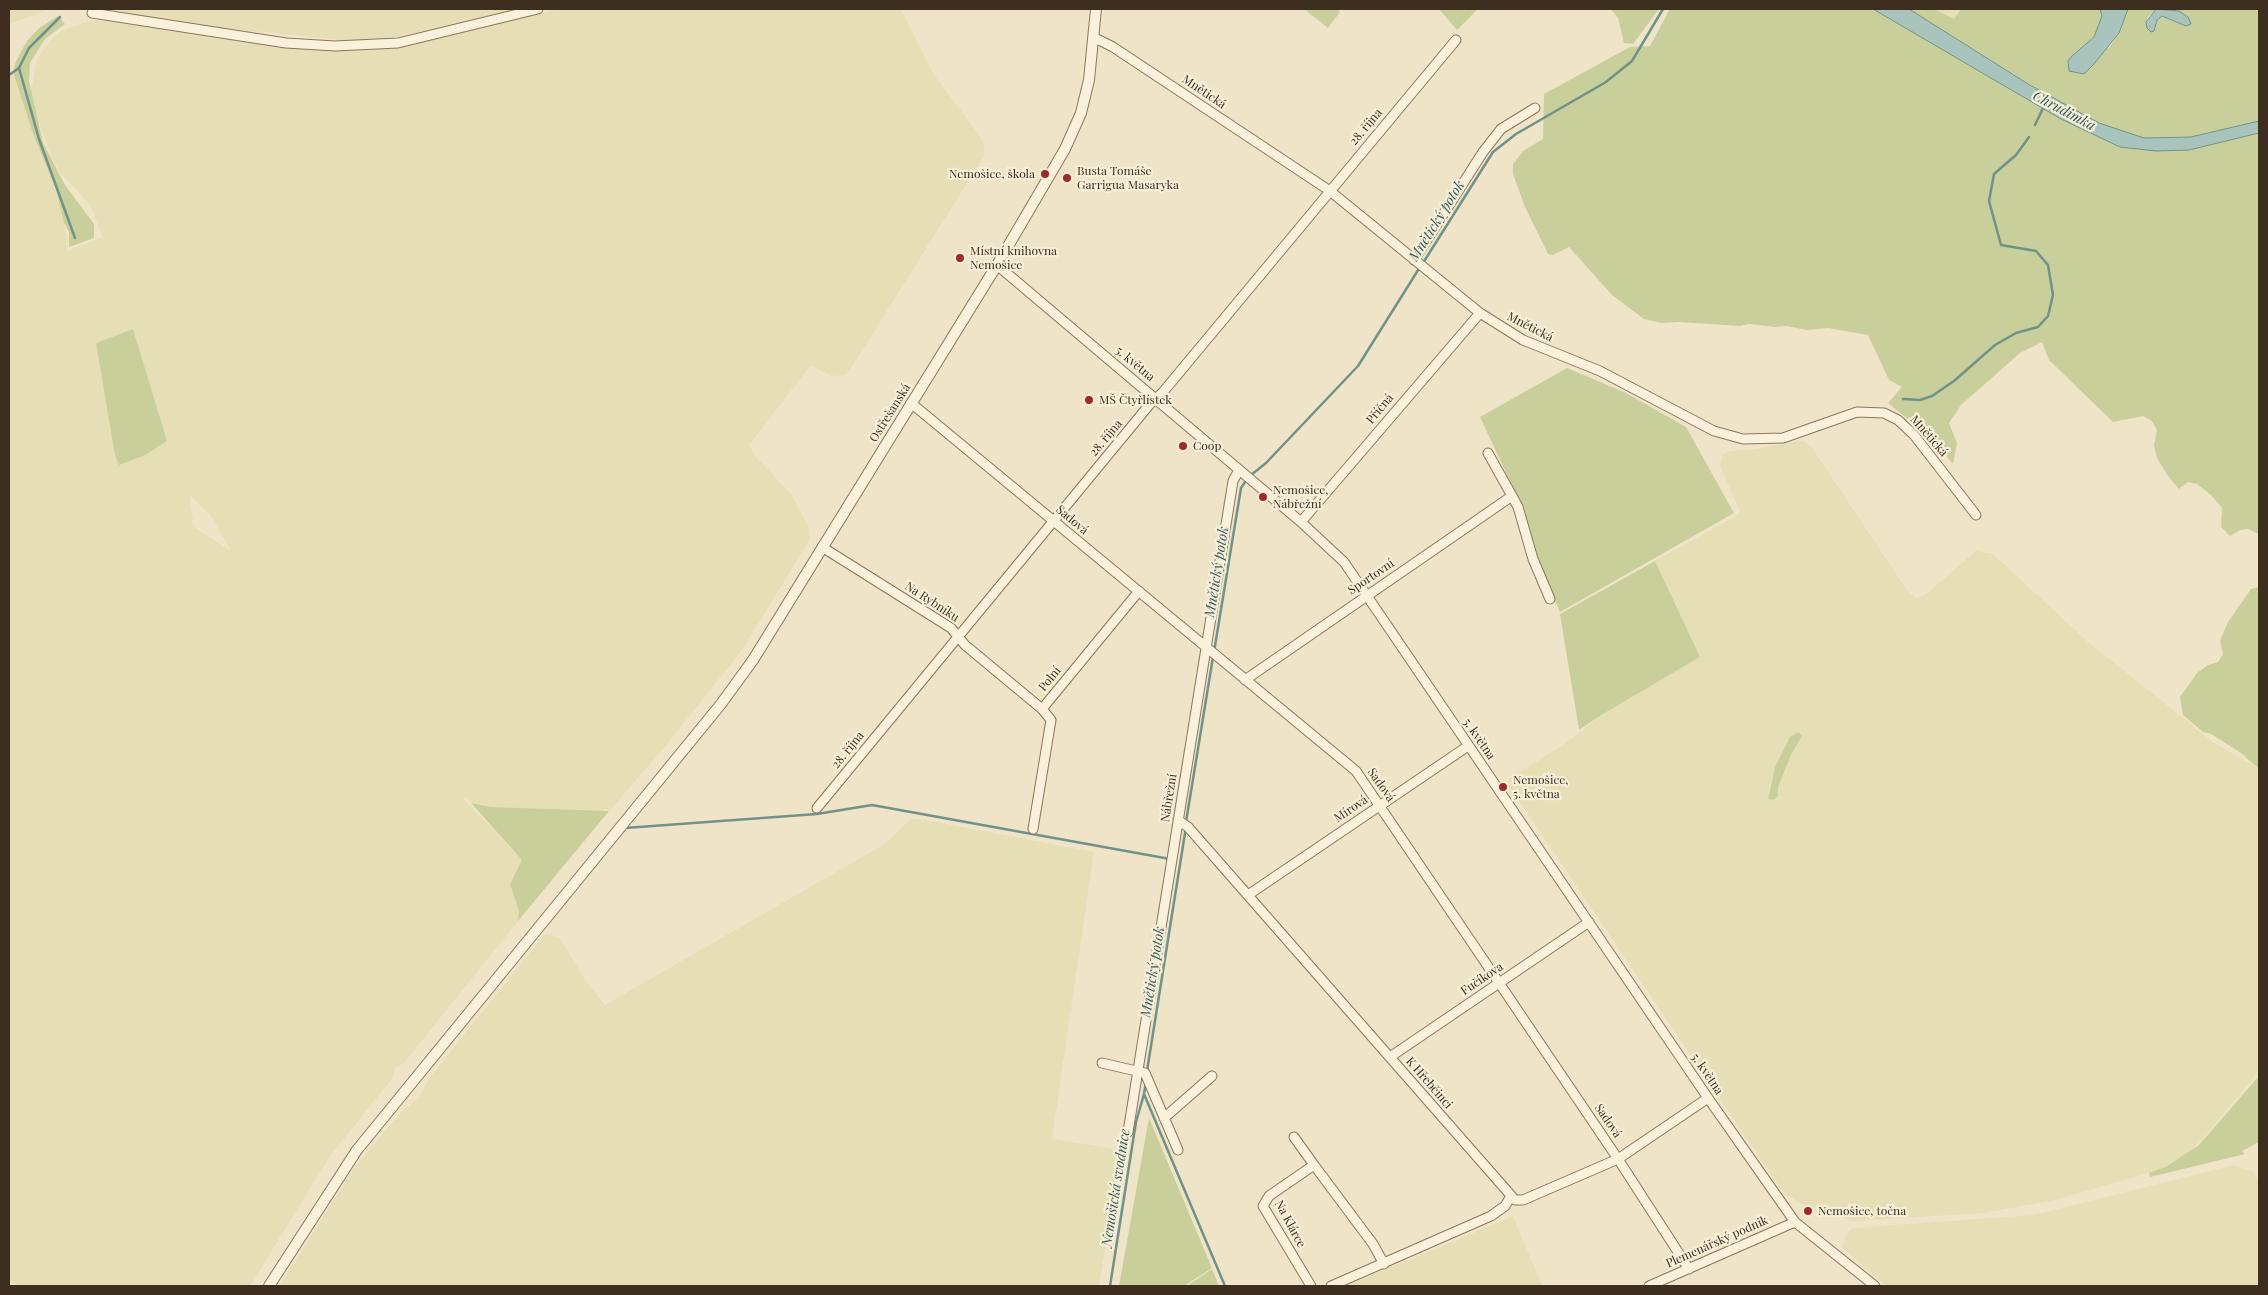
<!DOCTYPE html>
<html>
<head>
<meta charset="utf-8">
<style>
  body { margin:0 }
  #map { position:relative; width:2268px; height:1295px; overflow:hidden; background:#f0e4c8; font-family:"Playfair Display",serif }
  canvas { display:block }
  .frame { position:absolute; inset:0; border:10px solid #3d2e20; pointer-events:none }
</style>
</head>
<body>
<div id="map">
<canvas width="2268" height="1295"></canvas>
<div class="frame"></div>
</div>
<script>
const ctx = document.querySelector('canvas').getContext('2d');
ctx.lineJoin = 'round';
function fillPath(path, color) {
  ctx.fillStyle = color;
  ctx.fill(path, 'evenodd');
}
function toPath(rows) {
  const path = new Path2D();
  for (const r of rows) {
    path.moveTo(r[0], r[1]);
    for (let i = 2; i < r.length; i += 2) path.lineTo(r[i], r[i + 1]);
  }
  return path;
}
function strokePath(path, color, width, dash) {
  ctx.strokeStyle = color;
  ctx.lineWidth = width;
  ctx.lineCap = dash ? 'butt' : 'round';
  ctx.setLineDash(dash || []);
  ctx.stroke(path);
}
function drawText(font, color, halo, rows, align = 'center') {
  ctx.font = font + ' "Playfair Display",serif';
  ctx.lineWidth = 4.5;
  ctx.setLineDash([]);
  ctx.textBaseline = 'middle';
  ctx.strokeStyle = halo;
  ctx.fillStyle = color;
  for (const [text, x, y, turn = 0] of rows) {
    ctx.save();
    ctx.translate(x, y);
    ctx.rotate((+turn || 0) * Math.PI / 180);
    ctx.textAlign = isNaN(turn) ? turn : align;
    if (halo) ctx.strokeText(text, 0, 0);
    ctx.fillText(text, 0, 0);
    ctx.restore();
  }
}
fillPath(toPath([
  [9,9,50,9,9,24],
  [116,9,518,9,423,31,374,41,354,41,202,26,135,15],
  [561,9,901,9,934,75,980,136,984,146,984,156,851,368,846,375,831,376,811,365,749,445,756,457,791,494,809,528,810,539,742,650,663,749,612,808,598,811,490,807,477,805,461,796,522,860,510,884,519,911,518,921,404,1063,394,1068,394,1076,330,1156,250,1286,19,1286,9,1280,9,61,32,131,56,189,63,212,67,251,103,237,90,205,61,173,52,158,37,118,31,93,36,62,42,51,53,37,63,30,89,21,103,21,312,50,371,50,409,44],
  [133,329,160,421,167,441,109,416,96,343],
  [189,494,211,516,231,551,195,528,183,538,194,528],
  [1934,9,1961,9,1954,19],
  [1798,441,1804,441,1811,446,1908,592,1917,598,1925,595,1976,551,1993,554,2088,642,2213,742,2259,769,2259,1071,2199,1143,2188,1153,2167,1165,2149,1173,2055,1200,1984,1213,1852,1221,1798,1202,1785,1193,1777,1183,1509,786,1509,779,1566,743,1603,714,1700,657,1655,561,1736,516,1740,511,1720,466,1723,454,1731,451,1755,449],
  [1802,736,1791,755,1778,787,1778,797,1774,800,1768,792,1775,767,1790,737],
  [911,819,920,819,1094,852,1052,1139,1122,1150,1099,1286,279,1286,355,1167,401,1112,419,1098,428,1080,544,935,548,933,560,938,585,980,605,1005,885,844],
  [2234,1165,2254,1172,2259,1181,2259,1286,1886,1286,1842,1247,1847,1233,1853,1228,2034,1215],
  [1513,1216,1542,1286,1345,1286,1412,1259]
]), '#e6deb5');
fillPath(toPath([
  [1304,9,1337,9,1340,12,1328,28],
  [1439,9,1478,9,1457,30],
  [1611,9,1659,9,1633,44,1624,43,1618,18],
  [1670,9,1873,9,2061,119,2120,147,2189,150,2259,133,2259,534,2248,529,2240,530,2230,536,2221,527,2222,508,2211,495,2197,484,2188,482,2179,489,2168,476,2157,458,2154,445,2157,430,2152,421,2143,416,2113,422,2049,360,2042,342,2020,353,1961,405,1949,423,1957,443,1953,464,1930,437,1888,403,1902,387,1889,380,1868,335,1828,328,1807,330,1787,326,1775,327,1749,324,1740,326,1679,322,1661,323,1644,319,1612,295,1569,247,1553,255,1548,254,1525,207,1513,174,1513,164,1523,151,1543,139,1544,94,1630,47,1650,46],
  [1909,9,1934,9,1954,19,1961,9,2100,9,2102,16,2094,37,2071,57,2109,48,2119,33,2128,9,2156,9,2147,18,2147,28,2150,31,2154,31,2157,20,2162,16,2186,26,2187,16,2171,9,2259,9,2259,121,2191,137,2144,138,2099,123,2028,84],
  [58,16,65,24,45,39,30,63,29,81,43,143,65,185,94,224,94,238,69,247,69,232,64,223,56,189,32,131,13,72,16,61,27,41,39,28],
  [133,329,167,441,145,455,119,465,115,455,96,343],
  [1567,368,1626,393,1686,427,1734,513,1560,612,1540,566,1518,498,1480,417],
  [1655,561,1700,657,1603,714,1579,730,1560,614],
  [2259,587,2259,769,2241,753,2211,734,2203,732,2183,715,2180,697,2197,673,2208,665,2218,662,2223,654,2220,641,2228,622,2251,589],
  [1799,732,1802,736,1791,755,1778,787,1778,796,1774,800,1768,799,1775,767,1790,737],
  [471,803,490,807,609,811,518,921,519,911,510,884,522,860],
  [2259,1076,2259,1142,2242,1151,2245,1154,2150,1177,2149,1173,2167,1166,2199,1145],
  [1149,1118,1212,1268,1184,1286,1119,1286],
  [1212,1269,1219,1286,1186,1286,1187,1286]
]), '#c9cf9b');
const water = toPath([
  [1873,9,1909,9,2028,84,2099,123,2144,138,2191,137,2259,121,2259,133,2189,150,2156,151,2120,147,2061,119,1873,9],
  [2100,9,2128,9,2119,33,2094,64,2084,74,2069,71,2068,61,2071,57,2094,37,2102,16,2100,9],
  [2156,9,2179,11,2188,17,2191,24,2186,26,2162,16,2157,20,2154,31,2151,32,2147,28,2146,22,2156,9]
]);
fillPath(water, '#a9c4bc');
strokePath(water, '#6f938a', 1);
strokePath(toPath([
  [19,68,39,139,75,238],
  [9,75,19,68,29,48,60,17],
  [2035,125,2044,106],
  [1423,263,1493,152,1516,134,1606,82,1632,61,1663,9],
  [1903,399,1920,400,1932,396,1954,381,1995,345,2016,333,2038,327,2048,316,2053,295,2048,265,2036,251,2001,245,1989,201,1994,174,2016,155,2029,137],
  [1251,475,1266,463,1358,366,1420,267],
  [1214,652,1241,488,1247,479],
  [1186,822,1213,657],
  [625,828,817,814,872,805,1170,859],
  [1147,1071,1186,827],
  [1146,1082,1144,1094,1225,1286],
  [1110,1286,1136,1122,1144,1094]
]), '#6f938a', 2.5);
const minor = toPath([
  [92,13,286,43,335,46,398,43,538,9],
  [1095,38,1113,47,1330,191,1480,313,1523,340,1600,371,1714,431,1743,439,1783,438,1857,412,1884,413,1898,420,1914,435,1976,515],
  [1414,260,1483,152,1501,129,1535,108],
  [997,265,1301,522,1344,562,1708,1098,1795,1222,1875,1286],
  [911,403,1356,771,1618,1159,1689,1269],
  [1512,496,1518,507,1533,559,1550,599],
  [1301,522,1480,313],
  [822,547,951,628,965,645,1042,709],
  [1245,680,1512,496,1488,453],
  [817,808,1150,404,1163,392,1456,40],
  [1178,820,1188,827,1515,1200,1523,1200,1618,1159,1708,1098],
  [1033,829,1051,720,1042,709,1139,591],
  [1248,895,1468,746],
  [1390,1057,1589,922],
  [1102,1063,1145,1073,1178,1150],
  [1164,1118,1212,1076],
  [1128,1132,1233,481,1239,470],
  [1294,1137,1314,1165],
  [1311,1286,1263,1206,1269,1196,1314,1165,1373,1244,1384,1264],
  [1331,1286,1491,1216,1505,1206,1511,1196],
  [1649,1286,1795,1222]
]);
const tertiary = toPath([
  [269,1286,357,1150,721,704,753,660,997,265,1065,149,1081,113,1089,80,1096,9]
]);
strokePath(minor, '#8d765c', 11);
strokePath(tertiary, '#8d765c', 12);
strokePath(minor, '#faf1dc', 9);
strokePath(tertiary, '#faf1dc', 10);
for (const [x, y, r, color] of [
  [1045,174,5,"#9e2a2b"],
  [1067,178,5,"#9e2a2b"],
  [960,258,5,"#9e2a2b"],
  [1089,400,5,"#9e2a2b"],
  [1183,446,5,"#9e2a2b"],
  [1263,497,5,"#9e2a2b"],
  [1503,787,5,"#9e2a2b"],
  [1808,1211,5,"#9e2a2b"]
]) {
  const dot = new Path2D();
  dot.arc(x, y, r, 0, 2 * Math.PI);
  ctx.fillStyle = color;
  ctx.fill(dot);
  strokePath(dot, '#f7eed8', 2);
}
drawText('12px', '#3d2e20', '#f7eed8', [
  ["Mnětická",1204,92,34],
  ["28. října",1366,127,-50],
  ["Mnětická",1530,327,27],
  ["5. května",1135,364,40],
  ["Příčná",1380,409,-50],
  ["Ostřešanská",890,413,-58],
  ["Mnětická",1929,436,49],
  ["28. října",1106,438,-50],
  ["Sadová",1072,520,40],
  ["Sportovní",1371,577,-34],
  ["Na Rybníku",932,602,33],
  ["Polní",1050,679,-51],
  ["5. května",1479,739,56],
  ["28. října",848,750,-51],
  ["Sadová",1381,785,55],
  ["Nábřežní",1169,798,-81],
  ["Mírová",1351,809,-34],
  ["Fučíkova",1482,979,-34],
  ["5. května",1707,1074,56],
  ["K Hřebčinci",1429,1083,49],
  ["Sadová",1608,1121,56],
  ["Na Klárce",1290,1224,62],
  ["Plemenářský podnik",1717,1242,-24]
]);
drawText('12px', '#3d2e20', '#f7eed8', [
  ["Busta Tomáše",1077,171],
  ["Garrigua Masaryka",1077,185],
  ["Nemošice, škola",1035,174,"right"],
  ["Místní knihovna",970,251],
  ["Nemošice",970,265],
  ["MŠ Čtyřlístek",1099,400],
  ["Coop",1193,446],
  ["Nemošice,",1273,490],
  ["Nábřežní",1273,504],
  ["Nemošice,",1513,780],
  ["5. května",1513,794],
  ["Nemošice, točna",1818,1211]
], 'left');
drawText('italic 14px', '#2f5d5a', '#f7eed8', [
  ["Chrudimka",2064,111,28],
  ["Mnětický potok",1437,221,-58],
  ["Mnětický potok",1217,572,-81],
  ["Mnětický potok",1153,972,-81],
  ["Nemošická svodnice",1116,1188,-81]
]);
</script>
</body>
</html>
